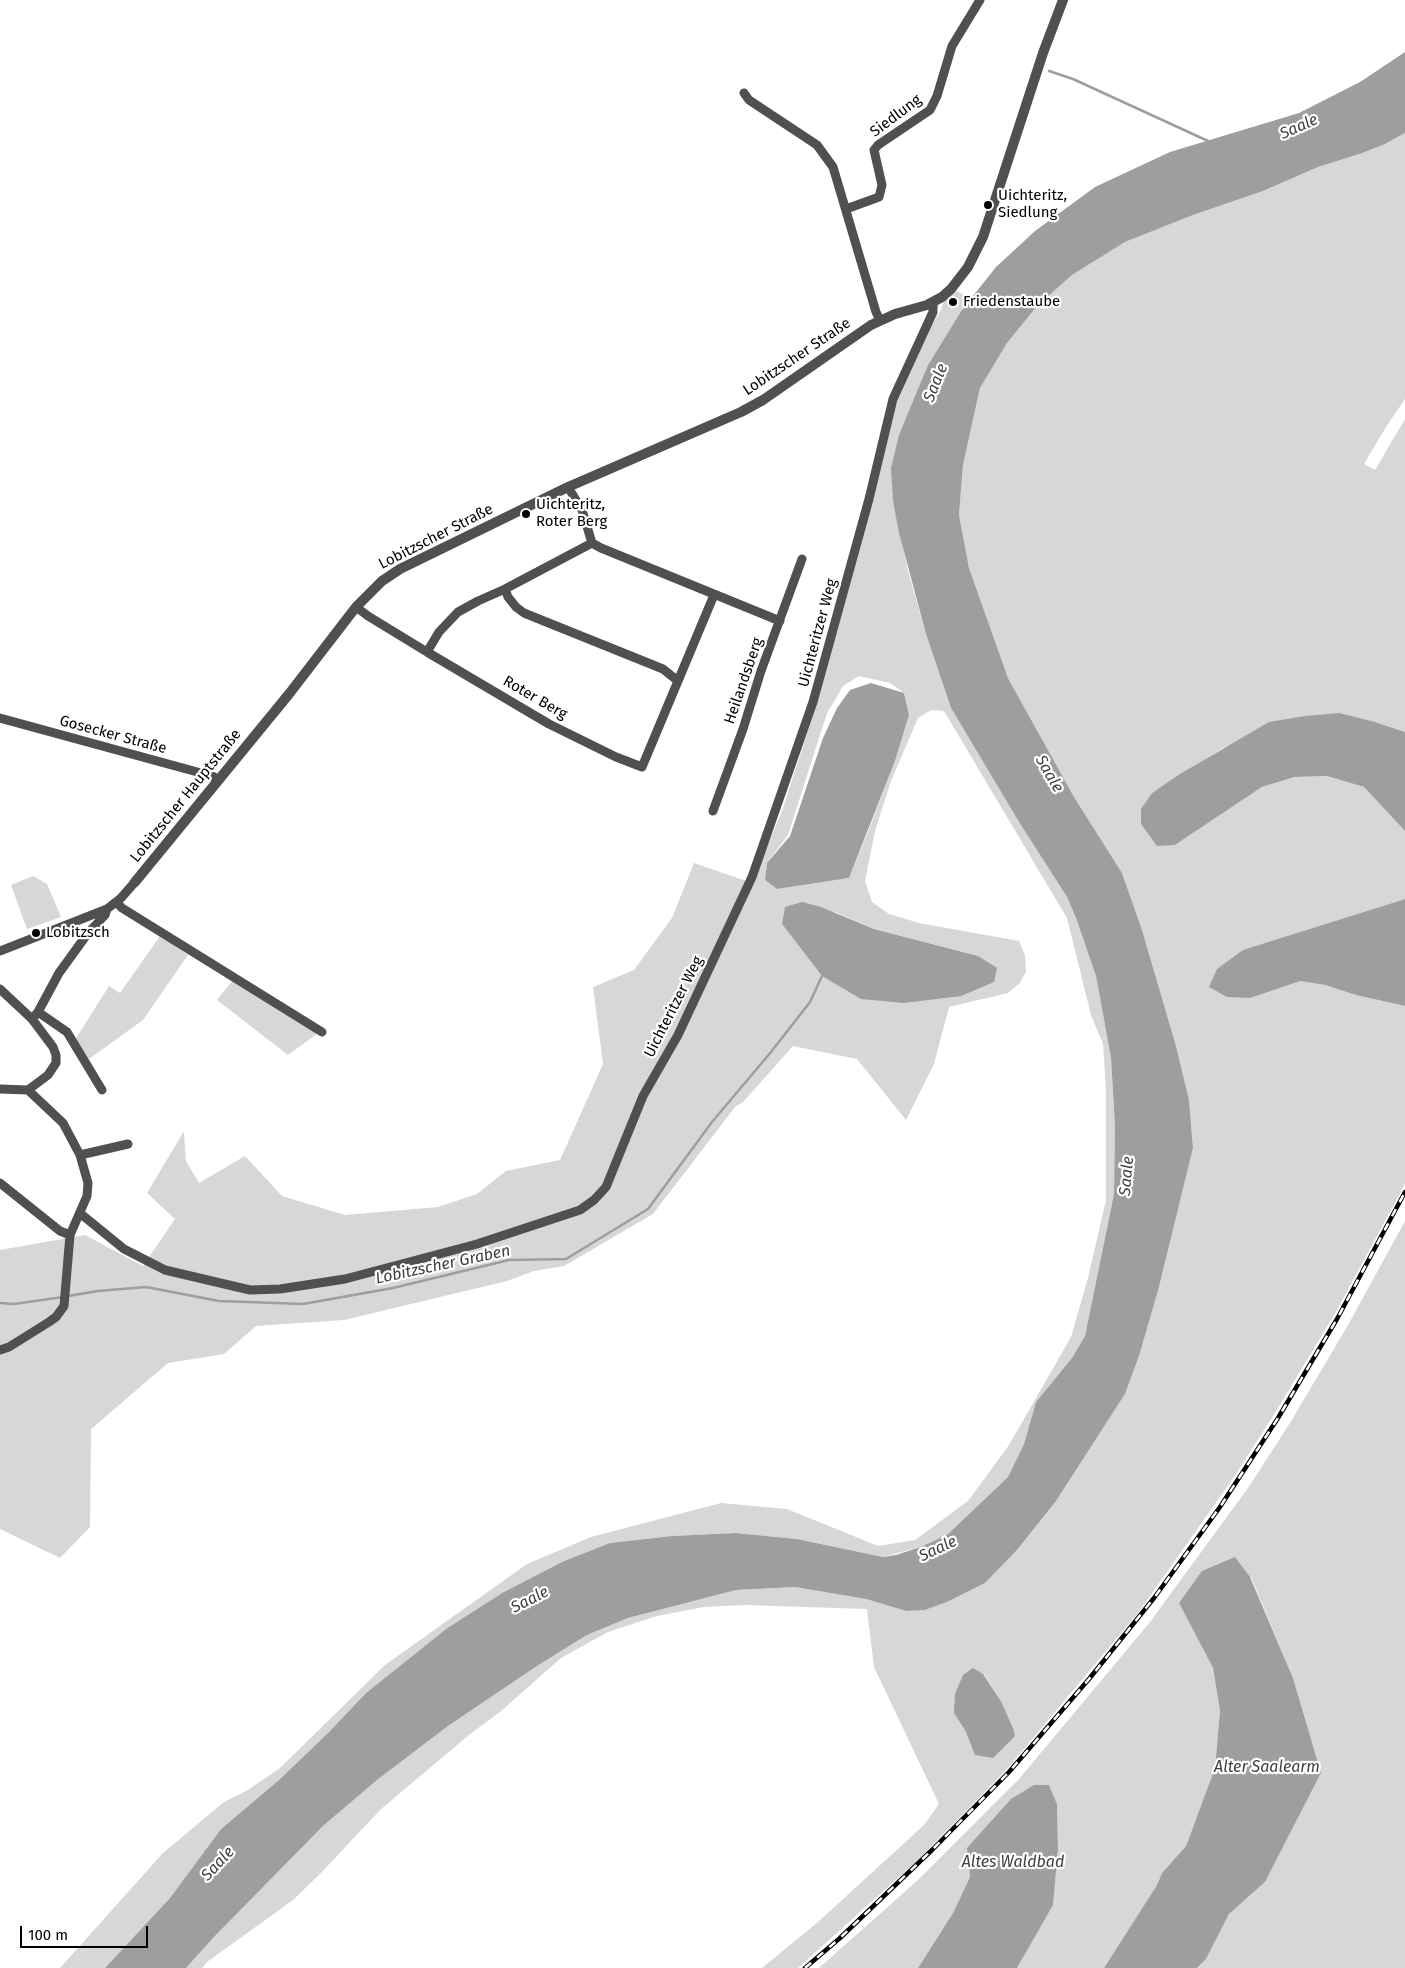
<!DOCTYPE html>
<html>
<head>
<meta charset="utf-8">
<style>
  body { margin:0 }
  #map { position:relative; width:1405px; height:1968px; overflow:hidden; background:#fff; font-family:"Fira Sans",sans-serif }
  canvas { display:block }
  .scale { position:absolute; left:20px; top:1926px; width:128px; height:22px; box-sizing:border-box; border:2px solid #000; border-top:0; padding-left:6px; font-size:15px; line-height:18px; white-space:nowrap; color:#000; -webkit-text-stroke:4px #fff; paint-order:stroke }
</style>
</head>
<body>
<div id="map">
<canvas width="1405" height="1968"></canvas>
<div class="scale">100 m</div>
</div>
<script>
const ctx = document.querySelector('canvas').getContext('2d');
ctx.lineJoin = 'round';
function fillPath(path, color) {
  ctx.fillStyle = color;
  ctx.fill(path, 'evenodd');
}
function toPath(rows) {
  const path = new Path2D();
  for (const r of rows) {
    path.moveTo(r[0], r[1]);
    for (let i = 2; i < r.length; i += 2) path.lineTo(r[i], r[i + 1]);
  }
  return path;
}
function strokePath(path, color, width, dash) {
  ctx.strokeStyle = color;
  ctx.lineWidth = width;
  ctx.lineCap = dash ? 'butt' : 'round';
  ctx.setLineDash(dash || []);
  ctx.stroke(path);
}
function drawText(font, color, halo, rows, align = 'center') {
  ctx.font = font + ' "Fira Sans",sans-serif';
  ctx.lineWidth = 4.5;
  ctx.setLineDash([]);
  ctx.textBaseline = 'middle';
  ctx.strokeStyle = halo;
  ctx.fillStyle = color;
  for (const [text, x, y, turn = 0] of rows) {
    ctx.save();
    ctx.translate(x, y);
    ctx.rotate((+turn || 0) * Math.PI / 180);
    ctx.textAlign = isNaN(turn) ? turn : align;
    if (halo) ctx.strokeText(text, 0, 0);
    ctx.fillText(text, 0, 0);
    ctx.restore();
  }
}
fillPath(toPath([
  [1405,133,1405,399,1386,427,1364,464,1375,470,1405,419,1405,732,1375,722,1223,748,1152,793,1175,845,1262,787,1296,777,1327,776,1364,787,1405,831,1405,899,1288,936,1281,986,1300,981,1325,985,1356,995,1405,1006,1405,1184,1337,1310,1275,1413,1234,1477,1138,1613,1007,1769,920,1858,798,1968,762,1968,818,1922,924,1825,939,1804,874,1667,867,1609,744,1605,704,1607,657,1616,608,1632,561,1658,500,1712,470,1734,380,1810,320,1874,293,1900,207,1962,202,1968,186,1968,213,1938,323,1826,377,1780,448,1726,537,1666,587,1635,628,1618,736,1590,795,1587,866,1599,906,1611,925,1610,947,1602,985,1583,1017,1550,1056,1501,1125,1394,1139,1356,1158,1291,1193,1148,1189,1100,1176,1046,1142,930,1122,873,1074,797,1008,678,969,568,959,515,963,465,980,388,1007,343,1037,306,1072,275,1125,242,1193,215,1263,191,1318,167,1385,144],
  [984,1674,1001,1701,1013,1728,975,1755,965,1730],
  [956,291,969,297,928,365,893,501,908,571,926,634,951,708,1019,822,1067,897,1076,918,1096,976,1111,1058,1115,1126,1114,1194,1085,1336,1072,1358,1036,1402,1024,1444,1008,1477,948,1534,923,1546,883,1557,797,1539,736,1533,672,1536,610,1543,564,1561,502,1593,446,1629,366,1693,328,1733,279,1780,221,1829,170,1898,105,1968,60,1968,163,1853,224,1802,248,1790,280,1768,385,1665,527,1564,591,1537,721,1503,787,1509,878,1546,915,1540,968,1501,1009,1445,1071,1337,1088,1278,1106,1200,1106,1091,1103,1044,1091,1015,1067,918,944,711,931,710,918,718,891,781,875,831,865,881,872,902,889,914,919,923,1019,941,1025,955,1026,971,1020,983,1008,993,949,1007,934,1064,906,1120,857,1059,793,1046,743,1102,735,1107,653,1214,564,1266,534,1271,507,1281,344,1320,256,1326,224,1354,168,1363,91,1429,90,1527,60,1558,0,1529,0,1250,85,1235,143,1266,175,1219,147,1193,184,1131,186,1161,199,1183,245,1156,282,1196,345,1215,438,1207,477,1194,506,1171,560,1160,603,1064,593,987,634,970,672,918,694,863,752,883,782,811,817,703,897,401,930,328,941,310,944,300],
  [859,676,890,683,904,693,909,715,895,761,868,832,849,878,777,889,765,880,767,863,788,835,827,713,843,686],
  [835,912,874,929,978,956,822,976,782,924],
  [33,876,47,884,61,917,27,929,11,885],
  [160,936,188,955,143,1020,89,1059,75,1041,78,1035,109,986,120,993],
  [232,981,318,1033,288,1055,217,1000],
  [1405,1221,1405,1968,1197,1968,1206,1959,1229,1914,1265,1882,1321,1773,1293,1678,1251,1577,1179,1603,1213,1668,1220,1711,1215,1768,1186,1846,1162,1873,1157,1885,1104,1968,1017,1968,1053,1904,1058,1849,1057,1804,1049,1785,968,1848,970,1877,953,1913,918,1968,819,1968,918,1880,1019,1779,1150,1622,1248,1488,1290,1423,1348,1325]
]), '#d7d7d7');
fillPath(toPath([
  [1405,52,1405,133,1385,144,1362,153,1318,167,1263,191,1193,215,1125,242,1072,275,1037,306,1007,343,980,388,963,465,959,515,969,568,1008,678,1074,797,1122,873,1142,930,1176,1046,1189,1100,1193,1148,1158,1291,1139,1356,1125,1394,1056,1501,1017,1550,985,1583,947,1602,925,1610,906,1611,866,1599,795,1587,736,1590,628,1618,587,1635,537,1666,448,1726,377,1780,323,1826,213,1938,186,1968,105,1968,170,1898,221,1829,279,1780,328,1733,366,1693,446,1629,502,1593,564,1561,610,1543,672,1536,736,1533,797,1539,883,1557,896,1555,923,1546,948,1534,1008,1477,1024,1444,1036,1402,1072,1358,1085,1336,1114,1194,1115,1126,1111,1058,1096,976,1076,918,1067,897,1019,822,951,708,926,634,899,533,893,501,891,468,899,435,928,365,961,311,996,267,1035,231,1095,187,1170,152,1299,113,1360,82],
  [871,683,904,693,909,715,895,761,849,878,777,889,765,880,767,863,790,836,823,738,837,708,850,690],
  [1339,713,1375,722,1405,732,1405,831,1364,787,1327,776,1295,777,1262,787,1175,845,1157,846,1141,824,1141,809,1152,793,1180,774,1269,722,1305,716],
  [1405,899,1405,1006,1356,995,1325,985,1300,981,1250,998,1227,997,1209,987,1217,969,1243,950],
  [802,902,821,907,874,929,978,956,997,968,994,982,961,996,904,1003,861,999,822,976,782,924,785,907],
  [1235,1557,1250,1577,1293,1678,1321,1773,1265,1882,1229,1914,1206,1959,1197,1968,1104,1968,1157,1885,1162,1873,1186,1846,1215,1768,1220,1711,1213,1668,1179,1603,1202,1571],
  [973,1668,983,1674,1001,1701,1013,1728,1015,1736,993,1758,975,1755,965,1730,954,1713,955,1694,963,1675],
  [1034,1785,1049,1785,1057,1804,1058,1849,1053,1905,1017,1968,918,1968,953,1913,970,1877,967,1848,1011,1799]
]), '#9e9e9e');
strokePath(toPath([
  [1049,71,1073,79,1208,141],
  [68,1296,98,1291,146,1287,219,1301,303,1304,393,1288,509,1260,566,1259,648,1209,712,1122,771,1052,810,1002,822,976],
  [0,1303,14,1304,63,1297]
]), '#9e9e9e', 2.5);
strokePath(toPath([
  [744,93,749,100,817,145,833,167,876,312,880,320],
  [846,209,879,197,882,185,874,150,878,145,930,110,937,96,952,46,980,0],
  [568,487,582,510,592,543,601,548,780,621],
  [592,543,505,589,508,597,516,607,524,613,663,669,678,681],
  [505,589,478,601,458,612,439,632,427,652,549,724,616,757,642,767,714,595],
  [356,607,368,616,427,652],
  [0,718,212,776,219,780],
  [713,811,743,729,761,671,802,559],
  [116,902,122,908,322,1032],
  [0,951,107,909,121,898,135,882],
  [0,989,32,1019,53,1047,56,1055,56,1063,48,1075,28,1090],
  [38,1012,67,1032,102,1090],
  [32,1019,38,1012,59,973,88,933,105,915,107,909],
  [0,1089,28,1090,63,1123,80,1155,88,1183,87,1196,70,1235,64,1306,56,1317,49,1322,9,1347,0,1350],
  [80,1155,128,1144],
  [0,1183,60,1231,70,1235],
  [81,1214,124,1249,165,1270,250,1290,280,1289,345,1279,477,1244,580,1210,594,1200,606,1187,643,1096,678,1035,752,877,813,702,869,499,893,399,933,312,933,302]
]), '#505050', 9);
strokePath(toPath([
  [135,882,289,694,356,607,382,581,400,569,568,487,741,412,763,400,871,325,895,314,927,305,942,297,951,289,968,267,983,237,1043,53,1063,0]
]), '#505050', 10);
const rail = toPath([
  [805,1968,840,1938,933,1849,1009,1772,1089,1679,1154,1598,1220,1507,1278,1418,1337,1319,1405,1192]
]);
strokePath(rail, '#000', 4.5);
strokePath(rail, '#fff', 2.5, [8]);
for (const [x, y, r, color] of [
  [988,205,5,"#000"],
  [953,302,5,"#000"],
  [526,514,5,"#000"],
  [36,933,5,"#000"]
]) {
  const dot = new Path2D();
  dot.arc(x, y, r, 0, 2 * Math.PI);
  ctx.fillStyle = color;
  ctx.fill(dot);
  strokePath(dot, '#fff', 2);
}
drawText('15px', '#000', '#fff', [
  ["Siedlung",896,116,-37],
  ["Lobitzscher Straße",797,357,-34],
  ["Lobitzscher Straße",436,537,-27],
  ["Uichteritzer Weg",818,633,-75],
  ["Heilandsberg",744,681,-71],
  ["Roter Berg",535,698,30],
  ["Gosecker Straße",113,735,15],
  ["Lobitzscher Hauptstraße",186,796,-51],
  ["Uichteritzer Weg",674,1007,-63]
]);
drawText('15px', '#000', '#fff', [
  ["Uichteritz,",998,196],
  ["Siedlung",998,213],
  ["Friedenstaube",963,302],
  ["Uichteritz,",536,505],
  ["Roter Berg",536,522],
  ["Lobitzsch",46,933]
], 'left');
drawText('italic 16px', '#3f3f3f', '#fff', [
  ["Saale",1299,127,-24],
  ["Saale",936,383,-68],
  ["Saale",1049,774,60],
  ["Saale",1127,1176,-85],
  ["Lobitzscher Graben",443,1265,-12],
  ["Saale",938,1549,-25],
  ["Saale",530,1600,-27],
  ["Alter Saalearm",1267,1768],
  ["Altes Waldbad",1013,1863],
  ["Saale",218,1864,-47]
]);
</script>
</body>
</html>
